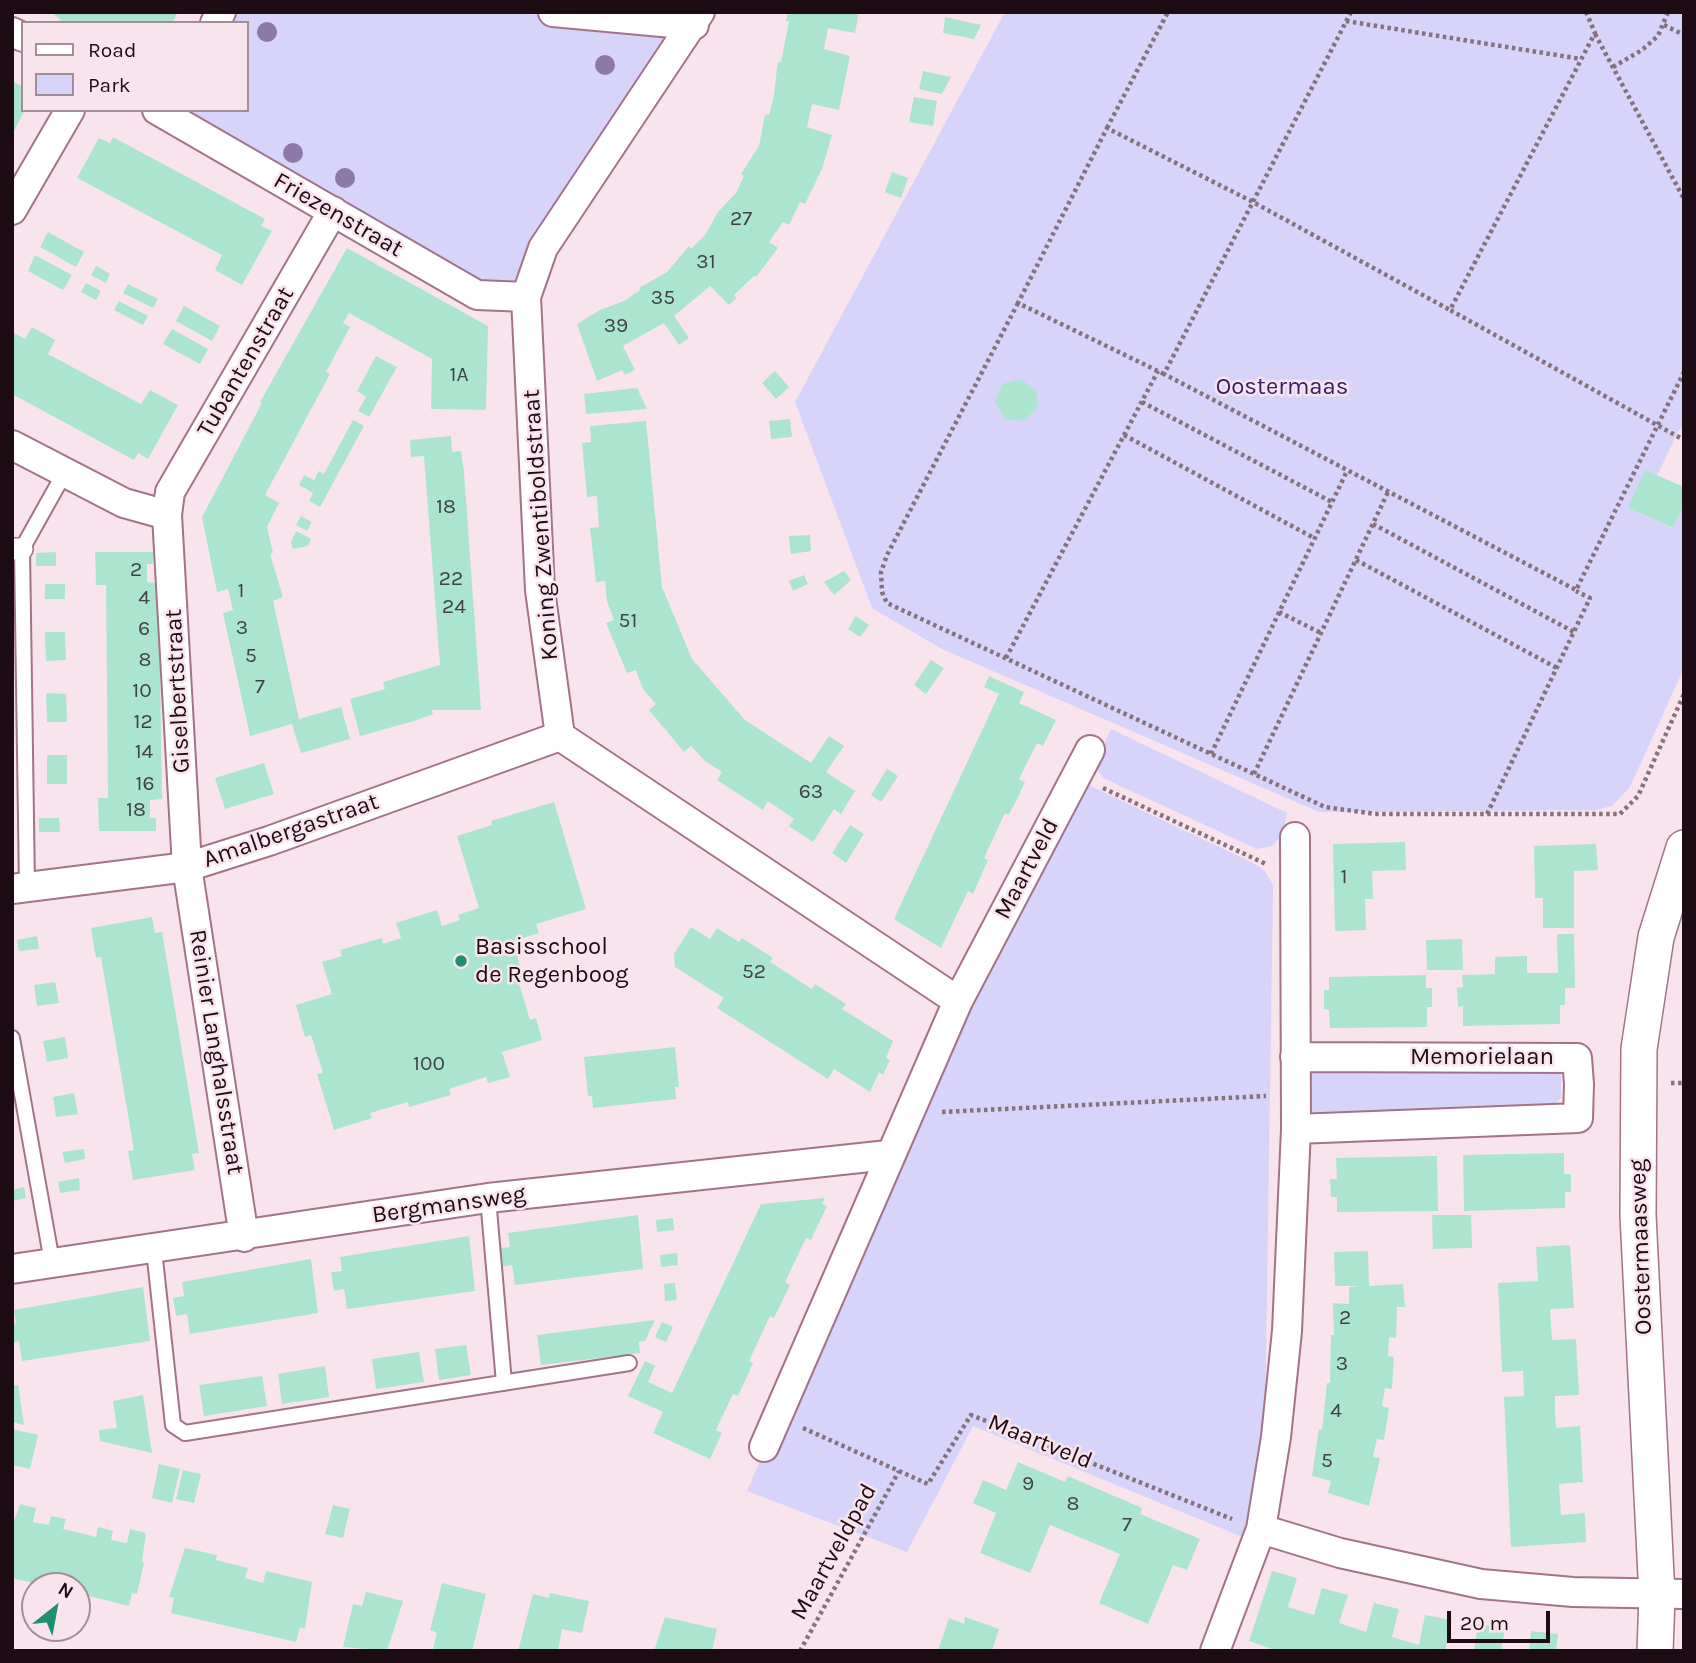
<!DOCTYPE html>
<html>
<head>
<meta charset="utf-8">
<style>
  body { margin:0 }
  #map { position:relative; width:1696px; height:1663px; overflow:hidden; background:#f9e4ed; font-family:Karla,sans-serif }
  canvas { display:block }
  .frame { position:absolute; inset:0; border:14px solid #1e0c15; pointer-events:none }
  .legend { position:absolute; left:21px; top:21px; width:228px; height:91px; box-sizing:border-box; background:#f9e4ed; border:2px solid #a18e97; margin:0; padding:9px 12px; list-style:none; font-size:21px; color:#1e0c15 }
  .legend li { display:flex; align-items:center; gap:14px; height:35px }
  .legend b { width:35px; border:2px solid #a18e97 }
  .north { position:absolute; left:21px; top:1572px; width:70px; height:70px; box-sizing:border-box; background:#f9e4ed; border:2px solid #a18e97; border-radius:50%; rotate:31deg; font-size:19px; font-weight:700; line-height:28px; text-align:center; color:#1e0c15 }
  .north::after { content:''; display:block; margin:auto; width:24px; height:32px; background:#1e9071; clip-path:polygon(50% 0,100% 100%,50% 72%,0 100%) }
  .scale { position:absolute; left:1447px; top:1611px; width:103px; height:32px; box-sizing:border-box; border:4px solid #1e0c15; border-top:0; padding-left:9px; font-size:21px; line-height:24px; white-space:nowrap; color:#1e0c15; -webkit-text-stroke:5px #f9e4ed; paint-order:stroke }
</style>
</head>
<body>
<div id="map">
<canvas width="1696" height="1663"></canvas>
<div class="frame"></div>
<ul class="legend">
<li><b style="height:9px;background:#fff"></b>Road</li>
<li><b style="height:19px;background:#d7d3f9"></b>Park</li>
</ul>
<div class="north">N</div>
<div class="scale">20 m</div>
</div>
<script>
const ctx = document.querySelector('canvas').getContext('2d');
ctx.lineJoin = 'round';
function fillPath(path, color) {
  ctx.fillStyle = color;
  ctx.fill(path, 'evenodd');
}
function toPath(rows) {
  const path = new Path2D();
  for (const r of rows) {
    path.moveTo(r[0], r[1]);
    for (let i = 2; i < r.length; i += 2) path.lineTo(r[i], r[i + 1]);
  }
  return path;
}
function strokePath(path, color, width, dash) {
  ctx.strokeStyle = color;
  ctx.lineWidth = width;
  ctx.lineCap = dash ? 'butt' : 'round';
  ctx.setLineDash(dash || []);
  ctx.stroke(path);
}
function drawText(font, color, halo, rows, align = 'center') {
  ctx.font = font + ' Karla,sans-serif';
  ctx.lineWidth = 5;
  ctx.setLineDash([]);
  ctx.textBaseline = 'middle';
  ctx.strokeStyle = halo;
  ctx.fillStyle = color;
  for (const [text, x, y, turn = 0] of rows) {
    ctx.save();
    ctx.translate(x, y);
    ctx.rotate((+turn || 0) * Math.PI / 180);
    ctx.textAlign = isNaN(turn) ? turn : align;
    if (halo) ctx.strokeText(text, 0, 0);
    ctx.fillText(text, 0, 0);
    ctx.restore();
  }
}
fillPath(toPath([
  [228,12,507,12,672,26,539,247,524,294,478,291,170,110,247,110,247,23,222,23],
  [1005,12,1684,12,1684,429,1680,428,1639,513,1672,528,1684,504,1684,668,1630,787,1612,806,1595,810,1319,812,942,649,872,608,795,402],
  [1111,729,1287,813,1283,834,1272,846,1257,849,1103,778,1095,766],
  [1080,781,1253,863,1264,870,1273,885,1265,1429,1245,1538,973,1426,907,1552,747,1491,893,1158],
  [1545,1061,1561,1073,1561,1098,1547,1111,1310,1114,1309,1065]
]), '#d7d3f9');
fillPath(toPath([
  [51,12,178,12,172,23,64,23],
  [788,12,859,12,855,33,828,28,824,49,850,56,839,110,812,104,807,127,832,135,822,169,805,204,800,202,789,225,783,222,769,242,778,248,756,277,754,276,734,295,737,298,729,305,710,286,674,316,689,338,679,345,664,323,623,346,635,370,625,375,622,370,597,381,577,324,600,310,624,301,640,290,639,288,667,272,689,246,691,249,705,235,718,212,736,193,744,176,741,174,759,146,765,114,769,115,774,96,777,68,778,62,781,62,789,21,786,21],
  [945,17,981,25,974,39,943,33],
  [923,71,951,77,942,94,919,89],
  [12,81,23,87,23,110,25,110,12,135],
  [914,97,937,101,933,126,909,122],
  [113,137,265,219,261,226,272,231,242,285,215,270,222,255,77,178,99,138,110,143],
  [892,172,908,178,901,198,885,192],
  [48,232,84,252,76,267,40,247],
  [347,248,488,326,486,410,431,409,432,359,349,313,343,323,350,327,326,372,330,374,265,495,279,503,267,527,273,553,270,554,283,597,273,601,299,719,341,707,350,739,301,753,292,724,250,736,223,613,233,610,228,589,217,592,202,517,262,403,260,402],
  [35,255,72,275,63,290,28,271],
  [96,266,110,274,106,283,91,275],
  [86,283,101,291,96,300,81,292],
  [128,284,158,299,153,308,123,293],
  [119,301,148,316,143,325,114,310],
  [184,306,220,326,212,341,176,321],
  [32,327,55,340,48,354,141,404,150,390,178,405,148,459,138,453,134,460,12,394,12,332,25,339],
  [172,329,208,349,200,364,163,344],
  [376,356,397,367,369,417,358,411,366,397,357,391],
  [775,371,789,387,776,399,762,383],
  [1020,379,1036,390,1038,407,1024,421,1005,419,995,402,1002,384],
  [637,388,647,409,586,414,584,394],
  [790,419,792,437,771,439,769,421],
  [353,420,364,426,320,507,309,501,313,493,299,485,304,475,314,480,319,471,324,474],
  [646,421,662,587,692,659,745,720,811,763,829,736,844,746,826,772,855,791,841,814,834,809,813,842,789,826,794,819,768,801,763,810,717,780,722,772,705,761,691,746,684,752,649,710,656,704,643,689,636,670,627,673,606,623,614,620,607,601,605,581,596,582,590,528,599,527,597,496,587,497,582,443,591,442,590,426],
  [451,436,452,452,461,451,464,472,481,710,432,710,433,714,414,721,360,736,350,699,385,689,383,682,440,665,424,456,411,457,410,440],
  [1645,470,1684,487,1684,504,1673,528,1628,508],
  [301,516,312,522,307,531,296,525],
  [296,531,311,539,308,546,293,549,291,542],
  [810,535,811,551,791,554,789,536],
  [56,552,56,566,36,566,36,553],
  [95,552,153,552,153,564,147,564,147,582,157,583,159,602,162,799,150,800,150,818,156,818,156,831,99,831,98,798,108,798,106,585,96,585],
  [844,571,851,580,834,595,824,582],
  [804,575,808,584,793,591,789,581],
  [45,584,65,584,65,599,45,599],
  [856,616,869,625,860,637,848,629],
  [45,632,65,632,66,660,46,661],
  [931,660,944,668,926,694,914,685],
  [989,676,1024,692,1019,703,1056,720,1043,746,1037,743,1019,779,1025,782,1017,799,1009,815,1005,813,984,858,988,860,973,894,968,891,941,948,894,919,999,694,984,687],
  [46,693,66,694,67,722,47,722],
  [47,755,67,755,67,784,47,784],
  [264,763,274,794,225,809,215,778],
  [887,769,898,776,881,802,871,795],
  [554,802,586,909,536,924,539,933,513,941,524,981,519,983,530,1020,536,1018,542,1040,502,1052,510,1077,488,1083,486,1077,449,1089,451,1095,409,1107,408,1102,370,1113,372,1118,334,1130,317,1074,323,1073,311,1035,305,1037,296,1005,332,994,322,962,342,956,340,950,382,938,383,944,401,938,396,923,437,910,442,926,460,920,458,915,479,908,457,836,492,825,491,821],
  [39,818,59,818,60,832,39,832],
  [850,825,864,834,846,863,832,853],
  [1405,842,1406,870,1372,871,1373,899,1365,899,1366,930,1335,931,1333,844],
  [1596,844,1598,870,1574,871,1574,928,1543,928,1543,898,1535,898,1534,846],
  [152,917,155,933,162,932,199,1153,192,1154,195,1170,133,1180,128,1151,134,1150,101,957,96,958,91,928],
  [691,927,710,939,717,928,739,942,742,938,773,958,770,962,812,989,815,984,846,1004,842,1009,893,1041,886,1058,890,1060,883,1075,879,1072,870,1092,834,1069,828,1079,717,1008,724,998,675,967,674,954],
  [1557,934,1574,934,1575,988,1565,988,1565,1005,1560,1005,1560,1024,1463,1026,1463,1006,1458,1007,1457,988,1463,987,1462,975,1495,974,1495,957,1527,956,1527,973,1558,973],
  [37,936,39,949,19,951,17,940],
  [1462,939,1463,970,1427,970,1426,940],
  [1426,975,1426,988,1432,988,1432,1007,1427,1007,1427,1027,1330,1028,1329,1010,1324,1009,1324,990,1329,990,1329,977],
  [55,982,59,1003,37,1006,34,985],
  [65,1037,68,1058,47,1062,43,1041],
  [675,1047,679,1087,675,1087,676,1099,593,1108,592,1096,588,1096,584,1057],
  [74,1093,78,1114,56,1117,53,1097],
  [84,1149,85,1159,65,1163,62,1152],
  [1564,1153,1564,1174,1571,1174,1571,1192,1565,1192,1565,1208,1464,1211,1463,1155],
  [1437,1156,1438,1211,1337,1212,1337,1197,1331,1197,1330,1179,1337,1179,1336,1158],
  [79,1178,80,1190,60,1193,58,1182],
  [24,1187,26,1198,12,1201,12,1190],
  [825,1198,822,1204,827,1206,811,1240,806,1238,785,1282,790,1285,774,1318,770,1316,749,1361,753,1363,746,1379,738,1396,733,1394,716,1430,722,1433,710,1459,653,1433,663,1412,628,1396,645,1361,655,1366,648,1382,672,1393,761,1204],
  [638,1215,643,1269,515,1285,512,1265,502,1267,500,1248,510,1247,508,1233],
  [1432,1215,1471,1215,1472,1248,1433,1249],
  [673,1218,674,1230,657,1232,656,1220],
  [469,1236,475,1291,347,1309,344,1289,334,1291,331,1272,342,1271,340,1257],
  [1570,1245,1574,1308,1550,1309,1552,1340,1576,1339,1579,1395,1555,1396,1555,1412,1556,1428,1580,1426,1583,1482,1559,1484,1560,1499,1561,1515,1585,1513,1586,1542,1511,1547,1504,1397,1524,1396,1523,1371,1502,1372,1498,1283,1538,1281,1536,1247],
  [1368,1251,1369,1286,1403,1284,1405,1307,1397,1307,1396,1338,1389,1337,1388,1356,1394,1357,1392,1389,1385,1388,1382,1406,1389,1408,1384,1440,1377,1439,1373,1457,1380,1458,1369,1506,1328,1493,1331,1481,1312,1476,1319,1429,1322,1430,1327,1383,1330,1383,1331,1335,1334,1335,1333,1303,1349,1304,1349,1287,1361,1286,1335,1286,1334,1252],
  [677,1253,678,1265,661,1267,660,1255],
  [311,1259,318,1313,190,1334,187,1314,176,1316,173,1298,184,1296,182,1282],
  [675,1283,677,1300,665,1301,664,1284],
  [143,1287,150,1341,22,1361,19,1341,12,1343,12,1324,16,1323,14,1310],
  [655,1320,645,1341,639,1342,640,1353,541,1365,537,1335],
  [662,1322,673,1327,666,1342,655,1337],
  [466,1345,471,1375,439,1380,435,1349],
  [419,1352,424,1382,376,1389,372,1359],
  [325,1366,329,1397,282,1404,278,1374],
  [262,1376,267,1406,204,1416,199,1385],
  [18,1385,24,1425,12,1422,12,1386],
  [143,1395,152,1453,100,1441,99,1430,117,1428,113,1401],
  [12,1429,38,1435,30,1469,12,1465],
  [1018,1462,1065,1482,1068,1476,1142,1508,1140,1514,1200,1539,1187,1570,1173,1565,1148,1624,1099,1603,1120,1554,1050,1525,1030,1573,980,1553,996,1513,973,1503,983,1480,1006,1490],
  [159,1464,180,1469,172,1503,152,1498],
  [183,1470,201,1474,194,1503,176,1499],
  [20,1504,36,1508,33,1522,49,1525,51,1516,66,1519,63,1529,96,1537,98,1527,113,1531,111,1540,127,1543,130,1529,146,1533,142,1562,144,1563,137,1594,132,1593,129,1606,77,1593,77,1586,47,1586,12,1578,12,1527],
  [333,1505,350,1509,343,1538,325,1534],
  [185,1548,217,1555,216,1560,248,1568,245,1578,263,1583,266,1571,312,1582,305,1629,300,1627,296,1642,171,1613,174,1598,169,1597],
  [1272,1571,1297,1578,1288,1607,1314,1615,1322,1588,1348,1595,1339,1623,1366,1632,1374,1603,1399,1609,1392,1637,1419,1645,1425,1615,1452,1620,1445,1651,1278,1651,1249,1641],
  [442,1583,486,1594,472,1651,433,1649,437,1633,430,1630],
  [366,1592,403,1601,387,1651,343,1647,353,1604,362,1606],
  [550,1593,589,1601,582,1633,562,1629,558,1651,518,1651,533,1594,549,1598],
  [665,1617,717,1629,712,1651,654,1651],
  [965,1617,999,1629,992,1651,938,1651,949,1618,964,1624],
  [1478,1624,1505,1628,1501,1651,1474,1651],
  [1531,1631,1558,1634,1556,1651,1529,1651]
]), '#abe5cf');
const service = toPath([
  [27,887,22,549,65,472],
  [12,1038,52,1262],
  [488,1198,504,1383],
  [154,1250,173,1425,185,1433,629,1363]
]);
const pedestrian = toPath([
  [12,549,22,549]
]);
const minor = toPath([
  [553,12,694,25],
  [700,12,543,248,526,297,540,590,560,736,958,1001],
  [215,23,221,12],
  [12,32,23,37],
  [157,110,477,295,526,297],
  [12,210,70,110],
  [12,445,124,503,167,515],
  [12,889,187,867,269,841,560,736],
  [1295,1057,1577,1058,1579,1084,1578,1118,1296,1129],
  [244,1237,187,867,167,515,170,492,333,211],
  [12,1269,488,1198,888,1155],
  [764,1447,958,1001,1090,750],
  [1261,1529,1340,1553,1481,1584,1573,1592,1684,1594],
  [1215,1651,1261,1529,1276,1437,1287,1331,1296,1129,1295,837]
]);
const tertiary = toPath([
  [1655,1651,1657,1596,1638,1215,1639,1049,1656,937,1684,848]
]);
strokePath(service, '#a37389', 18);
strokePath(pedestrian, '#a37389', 24);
strokePath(minor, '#a37389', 32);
strokePath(tertiary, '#a37389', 38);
strokePath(toPath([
  [1351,12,1164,374,1576,590,1684,372],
  [1586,12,1595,33,1450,310,1684,440],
  [1346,21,1581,59],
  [1664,25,1684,35],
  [1595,34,1684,199],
  [1613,67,1642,50,1658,36,1668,12],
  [1107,128,1168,12],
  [1018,303,887,555,881,572,882,592,887,603,1325,807,1375,814,1620,814,1638,796,1684,694],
  [1164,374,1018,303,1107,128,1253,202,1450,310],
  [1142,402,1332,502],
  [1124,435,1314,538],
  [1373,524,1574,632],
  [1356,560,1557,668],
  [1279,612,1321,633],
  [1006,658,1158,371],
  [1211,754,1347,471],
  [1254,774,1388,492],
  [1103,788,1266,864],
  [1487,814,1590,598,1576,591],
  [1671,1083,1684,1083],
  [942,1112,1266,1096],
  [803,1428,928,1484,971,1415,1232,1519],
  [800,1651,899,1471]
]), '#85727b', 4.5, [3.5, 3.5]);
strokePath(service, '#fff', 14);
strokePath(pedestrian, '#fff', 21);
strokePath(minor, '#fff', 28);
strokePath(tertiary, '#fff', 35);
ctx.fillStyle = '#8d79a7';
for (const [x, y] of [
  [267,32],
  [605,65],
  [293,153],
  [345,178]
]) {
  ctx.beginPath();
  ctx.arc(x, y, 10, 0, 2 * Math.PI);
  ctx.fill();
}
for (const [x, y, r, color] of [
  [461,961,7,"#1e9071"]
]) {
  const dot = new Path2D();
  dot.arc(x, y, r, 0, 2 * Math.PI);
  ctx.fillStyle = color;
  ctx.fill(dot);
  strokePath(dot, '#f9e4ed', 2.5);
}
drawText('21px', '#414244', null, [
  ["27",741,219],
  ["31",706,262],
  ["35",663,298],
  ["39",616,326],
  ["1A",459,375],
  ["18",446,507],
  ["2",136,570],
  ["22",451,579],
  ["1",241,591],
  ["4",144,598],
  ["24",454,607],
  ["51",628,621],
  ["3",242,628],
  ["6",144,629],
  ["5",251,656],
  ["8",145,660],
  ["7",260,687],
  ["10",142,691],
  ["12",143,722],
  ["14",144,752],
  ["16",145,784],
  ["63",811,792],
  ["18",136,810],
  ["1",1344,877],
  ["52",754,972],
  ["100",429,1064],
  ["2",1345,1318],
  ["3",1342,1364],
  ["4",1336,1411],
  ["5",1327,1461],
  ["9",1028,1484],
  ["8",1073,1504],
  ["7",1127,1525]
]);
drawText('24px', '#1e0c15', '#f9e4ed', [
  ["Friezenstraat",338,215,30],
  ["Tubantenstraat",246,362,-60],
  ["Koning Zwentiboldstraat",541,525,-94],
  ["Giselbertstraat",178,691,-93],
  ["Amalbergastraat",291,831,-19],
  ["Maartveld",1027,869,-62],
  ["Reinier Langhalsstraat",216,1052,81],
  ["Memorielaan",1482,1057],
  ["Bergmansweg",449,1205,-8],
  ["Oostermaasweg",1641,1247,-92],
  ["Maartveld",1040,1442,22],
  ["Maartveldpad",834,1552,-61]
]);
drawText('24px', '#35216d', '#f9e4ed', [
  ["Oostermaas",1282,387]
]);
drawText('24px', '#1e0c15', '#f9e4ed', [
  ["Basisschool",475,947],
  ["de Regenboog",475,975]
], 'left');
</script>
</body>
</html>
